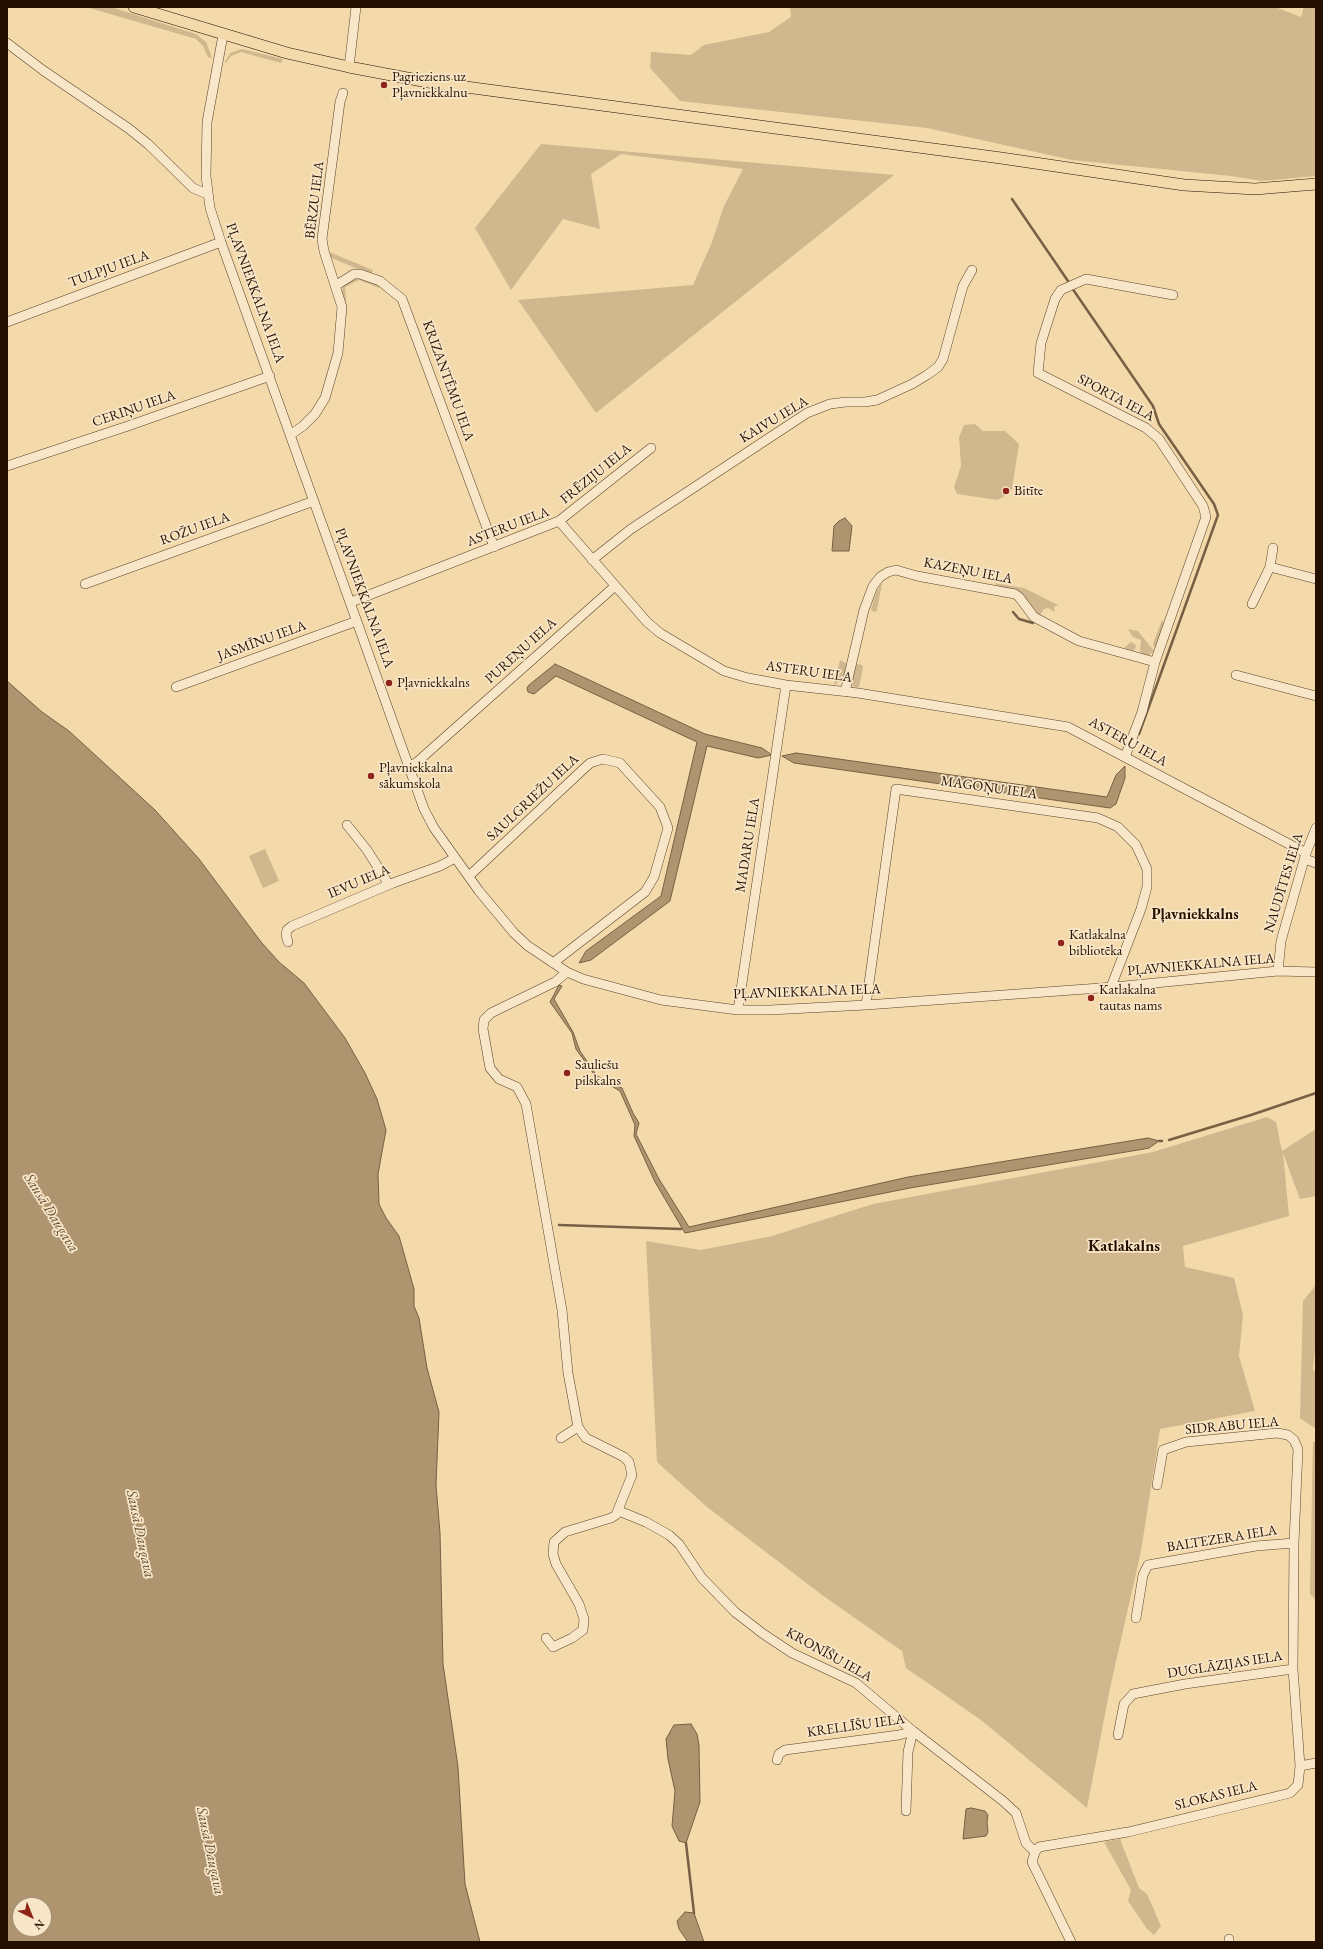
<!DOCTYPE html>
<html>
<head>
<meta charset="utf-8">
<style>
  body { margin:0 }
  #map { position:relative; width:1323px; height:1949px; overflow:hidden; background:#f4d9aa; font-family:"EB Garamond",serif }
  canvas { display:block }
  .frame { position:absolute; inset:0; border:8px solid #251000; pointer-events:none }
  .north { position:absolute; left:12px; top:1897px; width:40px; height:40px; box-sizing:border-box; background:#f8e6c8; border:1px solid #a49078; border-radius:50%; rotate:137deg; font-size:11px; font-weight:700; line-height:16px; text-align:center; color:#251000 }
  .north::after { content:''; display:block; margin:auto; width:14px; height:18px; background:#8f2418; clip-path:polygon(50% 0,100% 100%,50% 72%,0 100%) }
</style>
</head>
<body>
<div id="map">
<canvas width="1323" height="1949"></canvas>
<div class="frame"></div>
<div class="north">N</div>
</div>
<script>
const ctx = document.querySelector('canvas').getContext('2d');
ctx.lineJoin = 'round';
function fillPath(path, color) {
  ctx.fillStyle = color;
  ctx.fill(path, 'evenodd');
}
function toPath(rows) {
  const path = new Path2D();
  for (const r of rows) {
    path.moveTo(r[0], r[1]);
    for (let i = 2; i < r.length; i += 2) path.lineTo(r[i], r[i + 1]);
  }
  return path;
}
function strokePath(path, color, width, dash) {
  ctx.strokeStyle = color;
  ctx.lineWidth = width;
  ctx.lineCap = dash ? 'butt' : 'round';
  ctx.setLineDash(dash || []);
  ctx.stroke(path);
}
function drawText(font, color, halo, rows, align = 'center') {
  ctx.font = font + ' "EB Garamond",serif';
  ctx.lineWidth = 3.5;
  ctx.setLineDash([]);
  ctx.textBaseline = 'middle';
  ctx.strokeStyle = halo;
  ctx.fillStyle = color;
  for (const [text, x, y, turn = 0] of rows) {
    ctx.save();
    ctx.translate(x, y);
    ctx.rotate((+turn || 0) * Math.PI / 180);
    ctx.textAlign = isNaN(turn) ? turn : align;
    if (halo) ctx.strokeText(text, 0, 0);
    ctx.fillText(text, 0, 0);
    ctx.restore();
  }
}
fillPath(toPath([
  [86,7,111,7,196,34,206,42,212,58,208,57,203,46,196,39],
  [790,7,1275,7,1301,17,1304,7,1316,7,1316,176,1262,181,1231,176,1072,160,927,128,680,101,650,68,651,52,691,55,704,45,769,32,791,17],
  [242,49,283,59,281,63,241,52,231,56,226,63,225,62,230,53],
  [541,144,894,175,596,413,518,300,693,285,712,242,724,206,743,169,621,154,591,174,600,229,563,219,511,290,475,228],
  [329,252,373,270,371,275,330,257],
  [361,278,380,285,379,288,359,280,345,287,347,314,345,315,342,292,343,287,346,283,353,279],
  [975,424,983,431,1005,431,1019,444,1012,489,1005,496,997,500,957,494,954,487,961,466,959,437,964,425],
  [882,583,877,610,876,612,872,611,871,609,877,591],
  [994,583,1024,588,1058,605,1054,607,1055,612,1048,608,1044,609,1040,615,1037,616],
  [1162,620,1164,624,1155,648,1153,644],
  [1128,629,1138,631,1154,651,1149,655,1143,655,1140,651,1141,640,1133,637],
  [1131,642,1136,645,1135,649,1133,651,1124,648],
  [840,660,847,664,843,679,834,685],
  [857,664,862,665,863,668,859,687,857,688,853,686,851,681,854,667],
  [265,849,279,881,263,888,249,856],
  [1267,1117,1276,1122,1282,1151,1316,1129,1316,1196,1300,1199,1283,1153,1289,1216,1183,1246,1185,1267,1234,1278,1243,1315,1239,1356,1255,1411,1160,1429,1141,1551,1110,1688,1087,1808,981,1720,906,1668,902,1651,822,1595,707,1507,657,1462,646,1241,701,1250,772,1236,873,1204,1153,1152],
  [1316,1285,1316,1337,1313,1370,1316,1371,1316,1429,1300,1418,1303,1301],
  [1313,1441,1316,1443,1316,1600,1310,1594],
  [1120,1839,1139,1888,1147,1894,1161,1926,1154,1935,1147,1929,1128,1901,1131,1890,1104,1842]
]), '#d1b78d');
const water = toPath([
  [845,518,852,526,849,551,832,551,834,526,839,521,845,518],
  [555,664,705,734,762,748,772,755,758,758,707,746,670,901,591,960,579,963,586,951,661,896,697,742,556,676,534,694,528,692,527,688,529,685,555,664],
  [7,681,42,712,69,731,155,810,199,859,261,942,279,962,304,983,345,1038,365,1073,377,1099,386,1130,378,1174,379,1204,386,1218,399,1236,414,1289,414,1306,419,1318,427,1368,439,1412,436,1485,440,1533,443,1664,458,1767,465,1884,480,1942,7,1942,7,681],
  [20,1905,44,1905,44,1929,20,1929,20,1905],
  [796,753,1107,797,1116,775,1125,766,1125,778,1116,804,1110,808,794,763,782,756,796,753],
  [559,985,562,986,554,999,573,1032,580,1051,597,1076,622,1088,633,1113,639,1123,636,1134,659,1179,689,1227,908,1177,1148,1138,1159,1141,1149,1148,1144,1149,910,1188,685,1233,655,1182,634,1136,635,1125,620,1091,596,1077,576,1049,572,1033,550,1002,559,985],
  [691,1724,697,1734,699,1745,700,1802,686,1843,679,1841,672,1826,675,1791,668,1759,666,1739,674,1725,691,1724],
  [971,1808,985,1811,988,1815,987,1822,988,1832,986,1836,963,1839,966,1809,971,1808],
  [685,1912,694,1913,704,1942,688,1942,679,1929,677,1921,685,1912]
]);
fillPath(water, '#ae9570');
strokePath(water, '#776043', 1);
strokePath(toPath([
  [1012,199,1070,284],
  [1072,288,1153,406,1159,424,1214,504,1218,515,1139,734],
  [1013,612,1019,619,1033,623],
  [1169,1140,1251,1115,1316,1093],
  [1159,1141,1162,1141],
  [559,1225,681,1229],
  [686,1843,694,1913]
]), '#776043', 2.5);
const minor = toPath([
  [223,35,207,122,206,176,210,208,221,242,424,809,434,828,479,891,514,933,528,946,567,972,583,979,661,1000,738,1010,770,1010,866,1005,1114,987,1278,971,1316,972],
  [7,43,44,71,128,128,148,144,193,188,207,194],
  [349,67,356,7],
  [335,286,354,274,360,274,380,281,402,299,494,547],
  [7,322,221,242],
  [290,435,303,426,315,414,325,398,338,353,342,307,324,251,322,239,340,102,343,93],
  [7,466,128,426,270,376],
  [559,521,651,448],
  [592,560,631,529,807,413,830,404,846,402,865,402,877,400,912,384,927,375,938,367,943,359,963,286,972,270],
  [1270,567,1316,579],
  [85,584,314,501],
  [351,602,559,521,647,622,660,633,724,671,748,678,786,685,858,693,1068,727,1306,853],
  [1252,604,1270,567,1273,548],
  [1236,675,1316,696],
  [176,687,357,621],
  [845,692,864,610,873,586,880,577,888,572,896,570,917,576,1015,594,1019,597,1034,617,1079,641,1155,662],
  [1125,757,1142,712,1155,662,1206,517,1203,506,1159,439,1146,428,1038,373,1041,343,1055,299,1061,290,1086,279,1173,295],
  [408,766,416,763,614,587],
  [347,825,367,850,386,880,386,886],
  [1305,859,1316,863],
  [469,876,590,763,603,759,620,763,660,807,668,828,654,877,645,892,553,963],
  [288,942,286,935,287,930,292,926,393,883,440,866,455,858],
  [1278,971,1281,941,1306,853,1316,828],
  [866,1005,896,789,1098,818,1118,827,1136,845,1147,869,1147,887,1141,909,1111,987],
  [738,1010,786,685],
  [561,1438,578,1427],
  [1157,1485,1163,1450,1186,1442,1277,1433,1288,1435,1294,1440,1298,1449,1294,1543],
  [619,1511,646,1522,669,1535,679,1544,702,1578,735,1612,762,1633,792,1653,856,1683,913,1731,1003,1801,1016,1813,1026,1843,1035,1852],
  [1136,1618,1143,1575,1148,1565,1256,1546,1294,1543,1293,1669],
  [546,1638,553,1647,572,1638,583,1630,584,1619,579,1604,556,1564,553,1554,554,1542,565,1532,611,1518,616,1515,632,1475,629,1462,624,1457,586,1438,578,1427,568,1373,562,1310,526,1104,517,1087,499,1079,490,1068,483,1029,484,1020,491,1013,555,982,567,972],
  [1118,1735,1124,1704,1133,1694,1185,1684,1293,1669,1300,1766],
  [777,1760,779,1754,785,1750,899,1735,913,1731,908,1752,906,1811],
  [1229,1939,1229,1942],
  [1071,1942,1032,1862,1035,1852,1039,1847,1128,1832,1290,1793,1298,1785,1300,1766,1316,1763]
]);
const major = toPath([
  [134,7,287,53,349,67,428,82,1001,158,1184,185,1255,189,1316,184]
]);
strokePath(minor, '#59422a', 10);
strokePath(major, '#251000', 12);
strokePath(minor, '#f8e6c8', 9);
strokePath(major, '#f4d9aa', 11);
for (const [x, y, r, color] of [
  [384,85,4,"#8f2418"],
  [1006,491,4,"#8f2418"],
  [389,683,4,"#8f2418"],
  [371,776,4,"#8f2418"],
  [1061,943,4,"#8f2418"],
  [1091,998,4,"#8f2418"],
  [567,1073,4,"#8f2418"]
]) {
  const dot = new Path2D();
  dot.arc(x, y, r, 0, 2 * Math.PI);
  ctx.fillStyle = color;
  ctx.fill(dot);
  strokePath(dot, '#f8e6c8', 1.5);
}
drawText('14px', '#251000', '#f8e6c8', [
  ["Pagrieziens uz",392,77],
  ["Pļavniekkalnu",392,93],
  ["Bitīte",1014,491],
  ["Pļavniekkalns",397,683],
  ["Pļavniekkalna",379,768],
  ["sākumskola",379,784],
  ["Katlakalna",1069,935],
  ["bibliotēka",1069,951],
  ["Katlakalna",1099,990],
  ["tautas nams",1099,1006],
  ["Sauliešu",575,1065],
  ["pilskalns",575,1081]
], 'left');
drawText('14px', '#251000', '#f8e6c8', [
  ["BĒRZU IELA",315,200,-83],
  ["TULPJU IELA",109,269,-20],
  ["PĻAVNIEKKALNA IELA",255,293,70],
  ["KRIZANTĒMU IELA",448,381,70],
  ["SPORTA IELA",1116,398,28],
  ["CERIŅU IELA",134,409,-19],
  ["KAIVU IELA",774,420,-31],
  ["FRĒZIJU IELA",596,474,-39],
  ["ASTERU IELA",508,527,-21],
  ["ROŽU IELA",195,529,-20],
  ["KAZEŅU IELA",968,571,11],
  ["PĻAVNIEKKALNA IELA",364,598,70],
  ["JASMĪNU IELA",262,641,-20],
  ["PUREŅU IELA",521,651,-42],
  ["ASTERU IELA",809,672,8],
  ["ASTERU IELA",1128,742,29],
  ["MAGOŅU IELA",989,788,8],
  ["SAULGRIEŽU IELA",533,798,-43],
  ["MADARU IELA",748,845,-81],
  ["IEVU IELA",359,882,-23],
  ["NAUDĪTES IELA",1284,883,-73],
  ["PĻAVNIEKKALNA IELA",1201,965,-5],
  ["PĻAVNIEKKALNA IELA",807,992,-2],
  ["SIDRABU IELA",1232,1426,-5],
  ["BALTEZERA IELA",1222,1539,-9],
  ["KRONĪŠU IELA",829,1655,29],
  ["DUGLĀZIJAS IELA",1225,1665,-9],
  ["KRELLĪŠU IELA",856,1726,-8],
  ["SLOKAS IELA",1216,1796,-14]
]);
drawText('bold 15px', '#251000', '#f8e6c8', [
  ["Pļavniekkalns",1195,915]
]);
drawText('italic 15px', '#634c32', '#f8e6c8', [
  ["Sausā Daugava",51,1213,58],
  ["Sausā Daugava",140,1534,78],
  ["Sausā Daugava",210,1851,78]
]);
drawText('bold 16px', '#251000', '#f8e6c8', [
  ["Katlakalns",1124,1247]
]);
</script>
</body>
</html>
